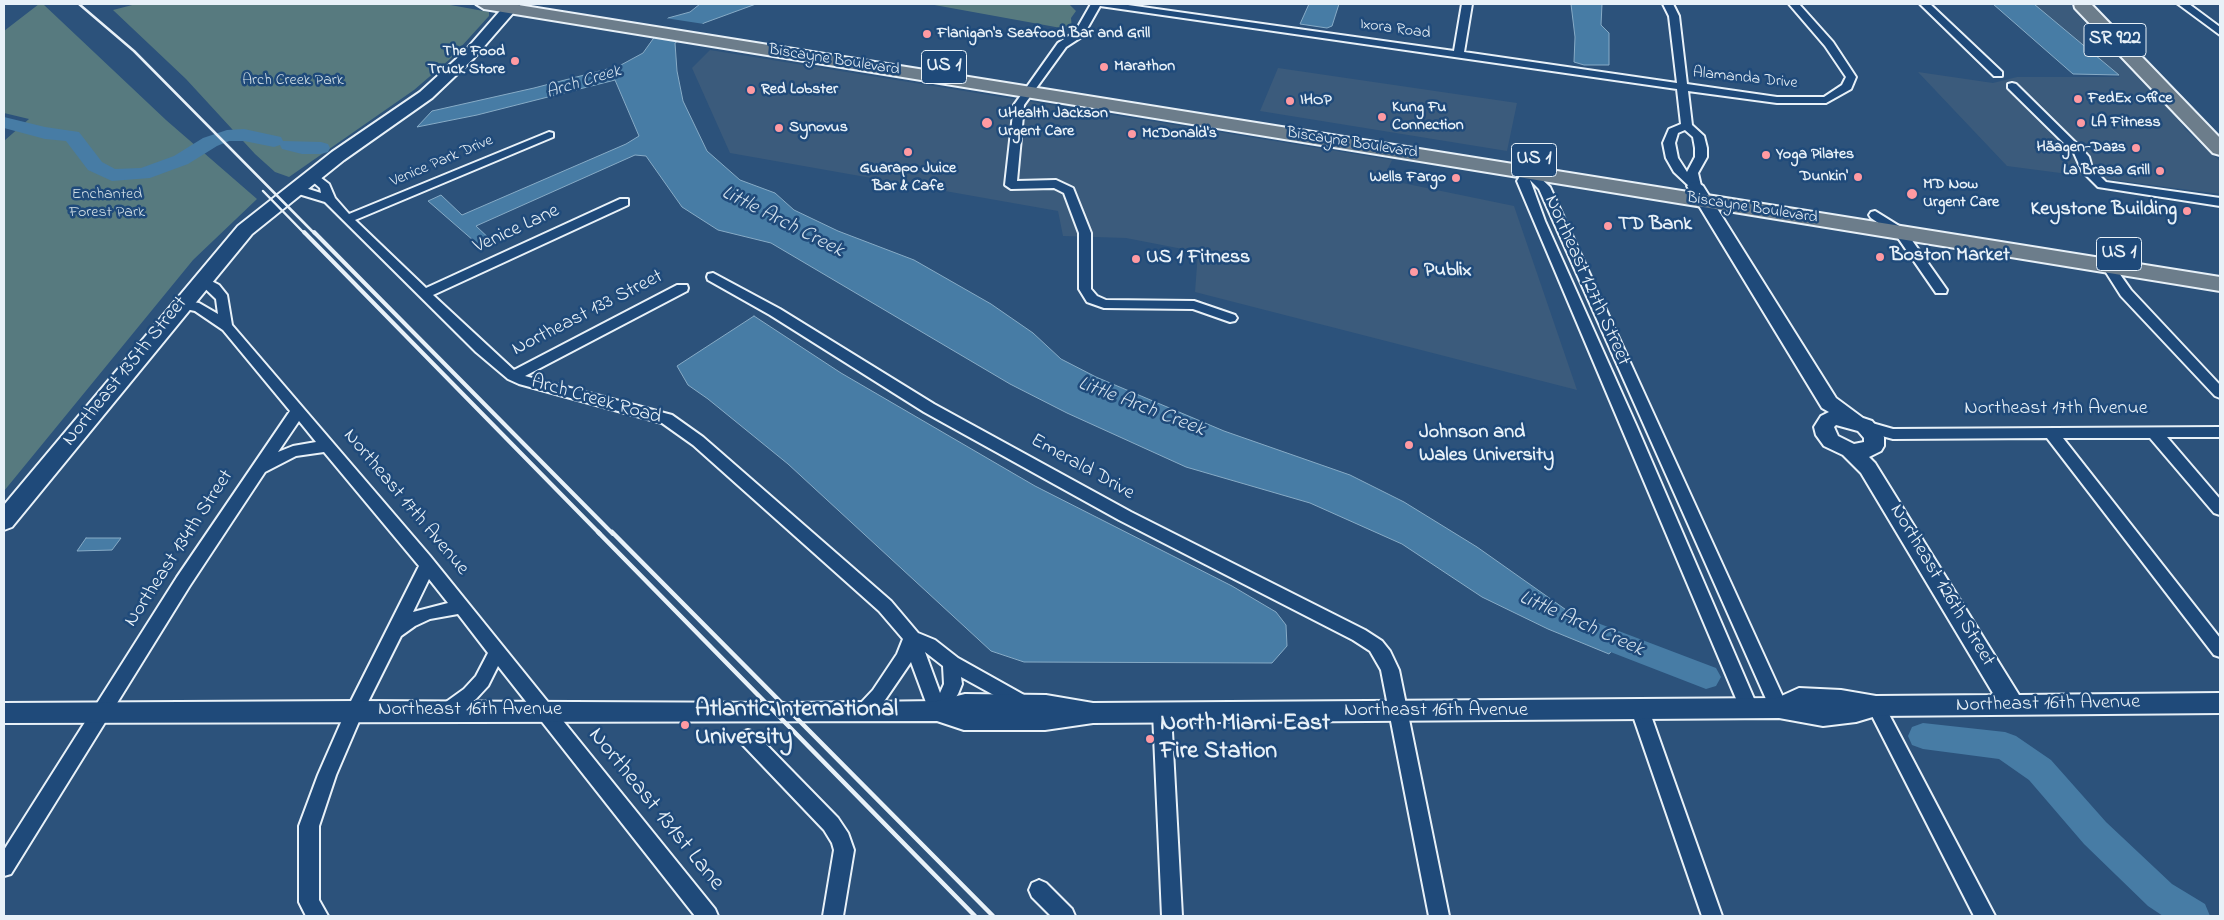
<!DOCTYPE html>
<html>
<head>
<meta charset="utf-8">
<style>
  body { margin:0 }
  #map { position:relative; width:2224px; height:920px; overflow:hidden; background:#2c527b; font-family:"Indie Flower",sans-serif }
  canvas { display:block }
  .frame { position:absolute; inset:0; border:5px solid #e8f1f8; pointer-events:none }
</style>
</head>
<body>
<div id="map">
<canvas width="2224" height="920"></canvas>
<div class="frame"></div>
</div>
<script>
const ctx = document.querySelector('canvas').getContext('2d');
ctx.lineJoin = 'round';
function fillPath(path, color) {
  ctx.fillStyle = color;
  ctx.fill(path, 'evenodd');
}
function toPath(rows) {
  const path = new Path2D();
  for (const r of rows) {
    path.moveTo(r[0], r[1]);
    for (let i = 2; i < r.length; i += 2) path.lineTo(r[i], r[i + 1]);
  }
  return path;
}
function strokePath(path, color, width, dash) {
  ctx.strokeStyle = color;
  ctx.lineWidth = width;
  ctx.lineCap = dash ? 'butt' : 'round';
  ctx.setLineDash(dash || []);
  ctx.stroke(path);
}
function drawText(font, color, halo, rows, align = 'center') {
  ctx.font = font + ' "Indie Flower",sans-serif';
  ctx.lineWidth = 5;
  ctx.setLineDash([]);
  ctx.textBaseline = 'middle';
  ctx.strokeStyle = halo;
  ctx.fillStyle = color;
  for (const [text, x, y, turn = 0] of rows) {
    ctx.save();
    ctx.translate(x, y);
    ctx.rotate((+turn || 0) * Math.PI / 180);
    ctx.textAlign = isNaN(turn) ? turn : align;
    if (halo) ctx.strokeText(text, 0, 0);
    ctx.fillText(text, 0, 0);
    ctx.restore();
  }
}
fillPath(toPath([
  [2034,4,2071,4,2178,117,2185,129,2220,161,2220,194,2007,166,1918,72,1993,83,2017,77,2120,77],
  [710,50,1392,160,1383,179,1514,206,1577,390,1195,292,1198,252,1126,238,1063,236,1058,211,730,153,692,68],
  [1278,68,1517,103,1507,151,1260,111]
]), '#3b5b7c');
fillPath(toPath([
  [39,4,43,4,166,120,257,199,193,260,4,491,4,141,29,119,4,113,4,31],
  [136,4,445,4,489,12,489,16,450,59,414,90,289,177,275,172,255,154,186,79,113,10],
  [929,4,1069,4,1076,11,1071,18,1072,30]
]), '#577a7f');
const water = toPath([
  [700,4,756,4,704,23,675,43,677,71,683,101,707,151,740,180,775,193,794,210,838,231,914,260,991,304,1033,333,1061,359,1096,377,1224,431,1350,475,1404,502,1477,547,1579,619,1620,641,1609,654,1548,629,1482,597,1402,544,1310,503,1186,467,1067,413,1010,384,771,243,718,230,682,207,646,156,635,155,476,226,494,243,482,248,428,201,441,195,462,215,626,144,639,136,615,80,477,115,417,127,432,111,534,88,619,66,643,53,668,18,690,12,700,4],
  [1309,4,1339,4,1332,26,1327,28,1300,24,1309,4],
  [1571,4,1602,4,1601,25,1609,33,1609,65,1584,65,1574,62,1575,37,1571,4],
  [1993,4,2034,4,2119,75,2073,74,1993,4],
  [754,316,841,373,1035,486,1232,586,1276,612,1286,625,1287,646,1272,663,1024,662,991,651,788,464,708,399,688,385,677,366,754,316],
  [86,538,121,538,112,550,77,551,86,538]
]);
fillPath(water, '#477ca5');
strokePath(water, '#87abc6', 1);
fillPath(toPath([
  [665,18,704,24,681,42,651,37]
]), '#2c527b');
fillPath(toPath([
  [4,117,45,127,79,132,102,162,115,169,141,168,174,156,203,138,227,130,244,129,281,137,283,141,321,142,328,144,330,148,328,152,321,154,302,154,282,149,280,145,274,147,244,141,229,141,217,146,188,164,150,178,112,181,88,170,66,141,45,139,4,128,4,117],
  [1587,619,1716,668,1721,677,1716,686,1706,689,1577,639,1573,631,1577,623,1587,619],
  [1923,723,2005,732,2016,736,2051,760,2106,822,2172,884,2205,904,2210,916,2163,916,2148,906,2084,844,2029,780,1999,759,1923,749,1912,745,1908,736,1912,727,1923,723]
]), '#477ca5');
const minor = toPath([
  [1091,4,1121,4,1454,51,1462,4,1472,4,1464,52,1677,83,1669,16,1663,4,1673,4,1679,16,1687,84,1777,97,1824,97,1842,85,1846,77,1825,46,1789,4,1799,4,1833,42,1856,77,1851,89,1826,103,1777,103,1688,91,1692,125,1704,136,1707,148,1707,157,1698,173,1701,186,1695,190,1691,188,1674,172,1666,158,1663,143,1669,129,1681,124,1677,89,1100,6,1083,36,1066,47,1024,105,1017,181,1056,180,1073,188,1091,233,1091,289,1097,296,1106,300,1194,301,1235,315,1237,318,1235,321,1230,322,1193,309,1104,308,1087,302,1079,289,1079,233,1064,193,1054,188,1011,189,1005,185,1014,105,1058,43,1075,32,1091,4],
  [1685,130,1693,137,1695,148,1695,157,1687,172,1678,158,1675,143,1678,133,1685,130],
  [1920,4,1930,4,2002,72,2002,76,1994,76,1920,4],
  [2178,4,2189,4,2220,27,2220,35,2178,4],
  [2012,83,2016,84,2082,149,2089,157,2092,168,2106,182,2220,198,2220,206,2098,187,2082,171,2074,153,2008,88,2008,84,2012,83],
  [549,132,553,133,553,137,355,220,426,288,620,199,628,199,628,205,433,295,514,370,677,285,687,285,688,288,687,291,525,376,672,415,703,437,891,601,918,633,935,640,958,658,1033,700,1036,705,1033,710,1027,713,1021,710,961,677,962,684,958,694,943,716,937,719,931,716,911,662,885,700,869,717,863,720,857,717,854,712,857,707,873,690,897,654,903,639,879,611,693,445,662,423,519,384,508,379,476,352,325,202,292,192,290,189,296,185,321,193,320,188,306,176,308,174,316,174,329,184,335,198,349,214,549,132],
  [925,652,943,666,944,684,940,693,925,652],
  [1528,169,1532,170,1550,187,1788,708,1785,713,1779,716,1773,713,1770,708,1539,189,1530,180,1545,221,1637,427,1758,708,1755,713,1749,716,1743,713,1740,708,1517,181,1524,170,1528,169],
  [1875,211,1904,229,1947,290,1946,293,1936,293,1896,235,1871,218,1869,215,1871,212,1875,211],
  [2108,262,2112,263,2131,290,2220,385,2220,398,2215,396,2121,296,2102,266,2108,262],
  [713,273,780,309,934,404,1131,512,1365,630,1382,641,1390,651,1399,670,1449,916,1429,916,1381,670,1370,651,1353,640,1119,520,924,412,770,315,708,280,707,277,708,274,713,273],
  [202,276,219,285,227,295,232,325,430,556,715,909,718,916,695,916,498,666,488,686,476,699,451,717,445,720,439,717,436,712,439,707,464,689,476,676,488,653,458,614,430,619,415,626,401,636,363,712,336,775,319,826,319,900,328,916,306,916,299,902,299,826,318,775,346,711,419,566,324,452,296,456,265,472,189,587,11,874,4,876,4,850,177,577,290,411,223,330,195,311,176,307,174,304,181,300,199,303,218,314,216,299,196,280,202,276],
  [299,421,316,442,293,446,278,452,299,421],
  [429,579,448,603,413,612,429,579],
  [1865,421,1893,429,2220,427,2220,437,2167,437,2220,499,2220,515,2214,513,2150,438,2063,438,2220,638,2220,657,2214,655,2047,438,1893,439,1860,430,1858,426,1860,422,1865,421],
  [1876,698,1882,701,1995,916,1974,916,1867,706,1870,701,1876,698],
  [1640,702,1646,705,1649,710,1722,916,1702,916,1631,710,1634,705,1640,702],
  [1162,705,1168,708,1171,713,1182,916,1162,916,1153,713,1156,708,1162,705],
  [748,730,754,732,838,818,848,833,854,850,843,916,823,916,834,850,832,843,824,830,742,744,739,738,742,732,748,730],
  [1039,880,1046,883,1072,909,1075,916,1051,916,1032,897,1029,890,1032,883,1039,880]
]);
const tertiary = toPath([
  [1695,181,1703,186,1836,398,1863,418,1872,421,1881,432,1884,437,1884,446,1881,451,1869,457,1875,463,2019,695,2220,693,2220,713,1876,716,1856,722,1823,726,1779,718,1093,723,1045,730,964,730,937,721,4,723,4,703,355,701,791,703,937,701,965,694,1046,695,1093,703,1777,698,1799,688,1841,690,1876,696,1994,695,1861,473,1843,455,1824,446,1816,435,1814,427,1821,416,1829,412,1822,408,1687,186,1695,181],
  [1836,425,1858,431,1864,438,1864,442,1854,444,1838,436,1834,427,1836,425]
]);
const secondary = toPath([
  [506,4,521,4,474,58,432,98,344,160,252,234,12,527,4,530,4,505,238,226,332,152,420,92,464,52,506,4]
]);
const primary = toPath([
  [476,4,512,4,2220,277,2220,291,484,9,476,4],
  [2074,4,2091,4,2220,138,2220,155,2213,153,2075,8,2074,4]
]);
strokePath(minor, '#e8f1f8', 4);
strokePath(tertiary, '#e8f1f8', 4);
strokePath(secondary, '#e8f1f8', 4);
strokePath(primary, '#e8f1f8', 4);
fillPath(minor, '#1f4a7a');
fillPath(tertiary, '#1f4a7a');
fillPath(secondary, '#1f4a7a');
fillPath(primary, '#6c7d8b');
strokePath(toPath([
  [79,4,134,51,315,234],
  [263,191,305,234]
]), '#e8f1f8', 2.5);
strokePath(toPath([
  [304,232,600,534],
  [314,232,613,534]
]), '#e8f1f8', 4);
strokePath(toPath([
  [598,532,975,916],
  [612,532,993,916]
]), '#e8f1f8', 4.5);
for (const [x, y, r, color] of [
  [927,34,5,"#ff9aa2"],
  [515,61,5,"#ff9aa2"],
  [1104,67,5,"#ff9aa2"],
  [751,90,5,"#ff9aa2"],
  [2078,99,5,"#ff9aa2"],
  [1290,101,5,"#ff9aa2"],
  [1382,117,5,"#ff9aa2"],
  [987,123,6,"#ff9aa2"],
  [2081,123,5,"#ff9aa2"],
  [779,128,5,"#ff9aa2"],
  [1132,134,5,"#ff9aa2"],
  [2136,148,5,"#ff9aa2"],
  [908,152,5,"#ff9aa2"],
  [1766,155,5,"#ff9aa2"],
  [2160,171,5,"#ff9aa2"],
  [1858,177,5,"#ff9aa2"],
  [1456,178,5,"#ff9aa2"],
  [1912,194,6,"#ff9aa2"],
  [2187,211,5,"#ff9aa2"],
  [1608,226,5,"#ff9aa2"],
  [1880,257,5,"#ff9aa2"],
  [1136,259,5,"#ff9aa2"],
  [1414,272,5,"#ff9aa2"],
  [1409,445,5,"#ff9aa2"],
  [685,725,5,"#ff9aa2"],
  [1150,739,5,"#ff9aa2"]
]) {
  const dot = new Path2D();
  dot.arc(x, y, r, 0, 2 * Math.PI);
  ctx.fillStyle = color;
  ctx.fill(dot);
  strokePath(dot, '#1f4a7a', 2);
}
drawText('16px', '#e8f1f8', '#1f4a7a', [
  ["Ixora Road",1395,30,8],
  ["Biscayne Boulevard",834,61,9],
  ["Alamanda Drive",1745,79,6],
  ["Biscayne Boulevard",1352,144,9],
  ["Venice Park Drive",442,162,-23],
  ["Biscayne Boulevard",1752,209,9]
]);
drawText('bold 16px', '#e8f1f8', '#1f4a7a', [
  ["Flanigan's Seafood Bar and Grill",937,34],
  ["The Food",505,52,"right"],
  ["Truck Store",505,70,"right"],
  ["Marathon",1114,67],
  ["Red Lobster",761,90],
  ["FedEx Office",2088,99],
  ["IHOP",1300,101],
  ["Kung Fu",1392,108],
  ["Connection",1392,126],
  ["UHealth Jackson",998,114],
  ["Urgent Care",998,132],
  ["LA Fitness",2091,123],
  ["Synovus",789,128],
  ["McDonald's",1142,134],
  ["Häagen-Dazs",2126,148,"right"],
  ["Yoga Pilates",1776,155],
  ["Guarapo Juice",908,169,"center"],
  ["Bar & Cafe",908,187,"center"],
  ["La Brasa Grill",2150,171,"right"],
  ["Dunkin'",1848,177,"right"],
  ["Wells Fargo",1446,178,"right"],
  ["MD Now",1923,185],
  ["Urgent Care",1923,203]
], 'left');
drawText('16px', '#d2dfe6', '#1f4a7a', [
  ["Arch Creek Park",293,81],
  ["Enchanted",107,195],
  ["Forest Park",107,213]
]);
drawText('italic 18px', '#d0dfec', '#1f4a7a', [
  ["Arch Creek",584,83,-17]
]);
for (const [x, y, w] of [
  [2115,40,62],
  [944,67,45],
  [1534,160,45],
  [2119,254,45]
]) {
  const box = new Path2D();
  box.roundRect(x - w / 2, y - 16.5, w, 33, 4);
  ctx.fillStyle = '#1f4a7a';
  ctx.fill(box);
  strokePath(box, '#e8f1f8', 1);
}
drawText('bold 19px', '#e8f1f8', null, [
  ["SR 922",2115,40],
  ["US 1",944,67],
  ["US 1",1534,160],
  ["US 1",2119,254]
]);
drawText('bold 20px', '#e8f1f8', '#1f4a7a', [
  ["Keystone Building",2177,211,"right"],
  ["TD Bank",1618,226],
  ["Boston Market",1890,257],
  ["US 1 Fitness",1146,259],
  ["Publix",1424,272],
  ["Johnson and",1419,434],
  ["Wales University",1419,457]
], 'left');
drawText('20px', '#e8f1f8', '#1f4a7a', [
  ["Venice Lane",517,230,-25],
  ["Northeast 127th Street",1586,281,66],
  ["Northeast 133 Street",588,314,-27],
  ["Northeast 135th Street",126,372,-51],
  ["Arch Creek Road",596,401,16],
  ["Northeast 17th Avenue",2056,410],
  ["Emerald Drive",1082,468,29],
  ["Northeast 17th Avenue",405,503,50],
  ["Northeast 134th Street",180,549,-57],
  ["Northeast 126th Street",1941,586,59],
  ["Northeast 16th Avenue",2048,705,-1],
  ["Northeast 16th Avenue",470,711],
  ["Northeast 16th Avenue",1436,712]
]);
drawText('italic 21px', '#d0dfec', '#1f4a7a', [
  ["Little Arch Creek",782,223,27],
  ["Little Arch Creek",1141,408,21],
  ["Little Arch Creek",1581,625,24]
]);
drawText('bold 24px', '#e8f1f8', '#1f4a7a', [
  ["Atlantic International",695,711],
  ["University",695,739],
  ["North Miami East",1160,725],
  ["Fire Station",1160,753]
], 'left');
drawText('24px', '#e8f1f8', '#1f4a7a', [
  ["Northeast 131st Lane",655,810,51]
]);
</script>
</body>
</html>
